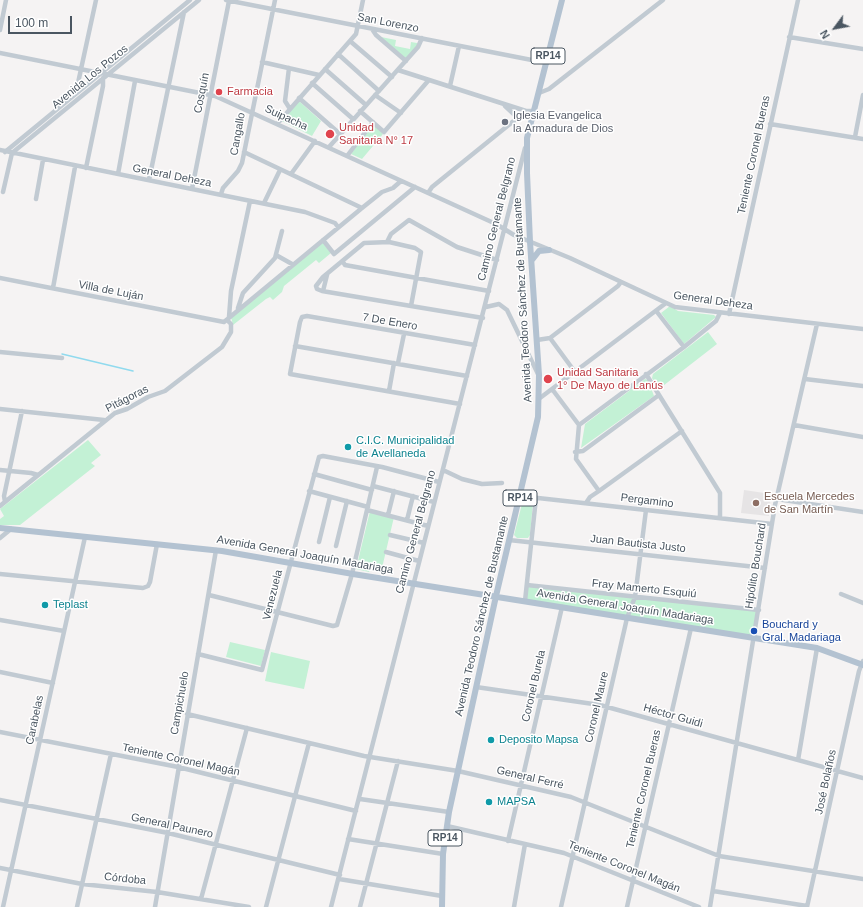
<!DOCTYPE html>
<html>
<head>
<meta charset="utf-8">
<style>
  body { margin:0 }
  #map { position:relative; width:863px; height:907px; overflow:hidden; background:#f5f3f3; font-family:Helvetica,sans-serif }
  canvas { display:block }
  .north { position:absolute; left:815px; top:8px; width:40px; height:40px; -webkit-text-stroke:3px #fff; paint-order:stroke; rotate:238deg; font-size:11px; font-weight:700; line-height:16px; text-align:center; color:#4a5661 }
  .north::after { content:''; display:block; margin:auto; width:14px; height:18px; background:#4a5661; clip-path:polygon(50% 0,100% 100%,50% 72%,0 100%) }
  .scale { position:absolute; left:8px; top:16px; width:64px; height:18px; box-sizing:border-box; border:2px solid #4a5661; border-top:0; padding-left:5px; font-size:12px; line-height:14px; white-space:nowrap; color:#4a5661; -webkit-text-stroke:3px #fff; paint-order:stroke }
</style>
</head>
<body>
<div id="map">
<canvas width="863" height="907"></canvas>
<div class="north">N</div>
<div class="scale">100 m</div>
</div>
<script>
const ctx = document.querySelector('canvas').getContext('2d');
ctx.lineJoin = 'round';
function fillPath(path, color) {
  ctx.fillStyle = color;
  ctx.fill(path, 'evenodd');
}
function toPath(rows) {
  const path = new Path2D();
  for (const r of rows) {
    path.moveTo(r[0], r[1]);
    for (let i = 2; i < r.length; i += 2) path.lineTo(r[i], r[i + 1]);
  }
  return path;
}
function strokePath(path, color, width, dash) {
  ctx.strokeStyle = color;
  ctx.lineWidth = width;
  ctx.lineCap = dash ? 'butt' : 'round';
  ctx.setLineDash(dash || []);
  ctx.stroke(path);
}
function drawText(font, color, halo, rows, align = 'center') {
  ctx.font = font + ' Helvetica,sans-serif';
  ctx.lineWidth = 3;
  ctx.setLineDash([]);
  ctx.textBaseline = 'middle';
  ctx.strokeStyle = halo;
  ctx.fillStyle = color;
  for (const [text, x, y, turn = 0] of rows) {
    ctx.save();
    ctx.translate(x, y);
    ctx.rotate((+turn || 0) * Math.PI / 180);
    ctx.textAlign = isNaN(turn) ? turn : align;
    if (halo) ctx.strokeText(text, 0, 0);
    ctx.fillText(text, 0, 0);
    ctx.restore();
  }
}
fillPath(toPath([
  [744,490,771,494,769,516,741,513]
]), '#e6e4e5');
fillPath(toPath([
  [381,37,396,40,395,46,410,49,411,42,417,43,417,46,406,59],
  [299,101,321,121,312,136,282,121],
  [373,124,383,134,362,159,351,154],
  [322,242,331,253,319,263,316,260,284,286,282,292,273,300,270,297,266,299,233,325,231,317],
  [670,306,678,311,714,315,716,317,684,344,661,313],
  [708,332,717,344,659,389,652,378,653,374],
  [645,379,648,380,654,396,581,448,585,424],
  [88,440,101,455,91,463,95,466,20,525,0,525,0,519,4,516,0,509],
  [526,500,530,500,533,503,530,535,528,538,517,538,514,535,522,504],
  [370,511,394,517,382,568,371,566,369,572,356,569],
  [527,585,759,610,754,637,525,601],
  [230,642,265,650,261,666,226,657],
  [271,652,310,661,304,689,265,681]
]), '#c3f1d5');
strokePath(toPath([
  [62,354,133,371]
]), '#90daee', 1.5);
strokePath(toPath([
  [226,0,547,63],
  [372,29,376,35,406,61],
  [0,30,6,0],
  [789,37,863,49],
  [350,41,392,77],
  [0,53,215,96,428,193,496,224,514,235,570,258,675,307,863,329],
  [338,54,379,91],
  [262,62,319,75],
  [289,68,285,101,290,109],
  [325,69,366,105],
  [398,70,526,111],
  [312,83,353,119],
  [450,86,459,46],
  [78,90,78,83,96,0],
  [539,93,549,89,663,0],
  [375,95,401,113],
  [299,98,340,134],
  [505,106,518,118],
  [360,111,384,132,428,81],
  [277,124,356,34,363,0],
  [770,124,863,139],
  [855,137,863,95],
  [329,147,418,47,422,38],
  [0,150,305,212,335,223,338,227],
  [5,152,190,0],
  [244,152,362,208],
  [347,156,373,122],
  [86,168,103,86,103,78],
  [118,174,135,81],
  [291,174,315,141],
  [149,180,184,12],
  [192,189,229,1],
  [3,192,12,153,199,0],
  [428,193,432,187,526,111,534,111],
  [221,194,223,188,238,171,242,163,275,0],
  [36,199,43,160],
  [264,203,280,170],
  [323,240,334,254,415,187],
  [387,242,391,234,409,220,457,247,497,260],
  [276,255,292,264],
  [343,262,345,265,489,291],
  [0,278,224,322,362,208,382,192,393,188,401,181],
  [53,288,75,167],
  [323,291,327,275],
  [411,306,421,252,415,248,389,242,364,243,323,277,316,286,317,289,322,291,411,306,483,318],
  [486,307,499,304,507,310,538,374],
  [238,308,243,293,275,258,282,231],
  [657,312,684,347],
  [729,314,798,0],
  [229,317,231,291,250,201],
  [550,338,575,372],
  [537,340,550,338,618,286,621,282],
  [295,346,467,376],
  [0,352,62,358],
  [398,363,404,334],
  [646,374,720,493,720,518],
  [805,379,863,386],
  [552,389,579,425,576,459,599,491],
  [389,391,394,363],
  [540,398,666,303],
  [460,404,290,374,300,322,302,317,307,316,475,345],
  [0,409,104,420],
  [579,425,684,347,716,321,720,313],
  [794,425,863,437],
  [575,452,583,451,659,395],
  [0,470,31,473,38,475],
  [443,470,462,479,482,484,502,483],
  [314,474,372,490],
  [373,486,434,502],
  [309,491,368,507],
  [520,496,772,524],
  [777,499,863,512],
  [5,502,4,496,22,411],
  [586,503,590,497,599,491,682,431],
  [0,506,115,413,127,409,148,397,165,391,222,347,231,332,231,324,227,320],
  [367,510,428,526],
  [388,515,394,491],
  [407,520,413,496],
  [390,535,424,543],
  [0,538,11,529],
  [509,540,765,568],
  [319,542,330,497],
  [336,546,347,501],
  [386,552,419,561],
  [0,574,143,588,148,586,150,582,157,544],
  [527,585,759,610],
  [841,594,863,603],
  [209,595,333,626,337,625,352,574,377,467],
  [525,601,536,498],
  [0,620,64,631],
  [198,654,262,670,319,457,323,456,382,467,439,482],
  [0,672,53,683],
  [476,687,600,705,863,778],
  [187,714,364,756,458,771,571,797,719,856,863,879],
  [0,732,178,767,356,811],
  [798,760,817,648],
  [360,799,449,812],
  [0,800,168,833,340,875],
  [447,826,564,853,699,907],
  [348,839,443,854],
  [508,841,562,607],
  [0,868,82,884,157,892,249,907],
  [339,879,442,896],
  [713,891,807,906],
  [201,899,247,728],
  [3,907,85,537],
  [77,907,111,754],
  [155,907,216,550],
  [266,907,309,743],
  [331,907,525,148],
  [360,907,398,761],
  [514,907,525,844],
  [561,907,627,618,635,597,646,510],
  [627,907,691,628],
  [710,907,775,505,817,324],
  [807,907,859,671,863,661]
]), '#c1cad2', 4.5);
strokePath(toPath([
  [532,260,539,251,549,250],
  [0,528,222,551,353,574,817,648,863,665],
  [442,907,443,854,449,812,496,596,538,417,539,375,530,242,527,173,527,138,562,0]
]), '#b3c2d1', 6);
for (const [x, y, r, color] of [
  [219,92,4,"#e0444e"],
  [505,122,4,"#6b7280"],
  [330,134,5,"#e0444e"],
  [548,379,5,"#e0444e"],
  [348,447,4,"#0f9aa8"],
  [756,503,4,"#8d6e63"],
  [45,605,4,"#0f9aa8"],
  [754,631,4,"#1a4fb4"],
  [491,740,4,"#0f9aa8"],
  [489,802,4,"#0f9aa8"]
]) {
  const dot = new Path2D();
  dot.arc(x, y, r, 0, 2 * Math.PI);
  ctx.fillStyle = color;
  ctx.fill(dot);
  strokePath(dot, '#fff', 1.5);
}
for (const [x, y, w] of [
  [548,56,34],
  [520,498,34],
  [445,838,34]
]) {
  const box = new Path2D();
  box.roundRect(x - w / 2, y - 8, w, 16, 3);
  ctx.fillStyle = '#fff';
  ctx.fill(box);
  strokePath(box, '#4a5661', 1);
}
drawText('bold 10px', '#4a5661', null, [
  ["RP14",548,56],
  ["RP14",520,498],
  ["RP14",445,838]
]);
drawText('11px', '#4a5661', '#fff', [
  ["San Lorenzo",388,23,11],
  ["Avenida Los Pozos",90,77,-39],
  ["Cosquín",202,93,-79],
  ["Suipacha",286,118,25],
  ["Cangallo",238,134,-80],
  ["Teniente Coronel Bueras",754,155,-78],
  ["General Deheza",172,176,11],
  ["Camino General Belgrano",497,219,-76],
  ["Villa de Luján",111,291,11],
  ["Avenida Teodoro Sánchez de Bustamante",523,300,-93],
  ["General Deheza",713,301,8],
  ["7 De Enero",390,322,10],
  ["Pitágoras",127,399,-27],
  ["Pergamino",647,501,7],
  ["Camino General Belgrano",416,532,-75],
  ["Juan Bautista Justo",638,544,6],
  ["Avenida General Joaquín Madariaga",305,555,10],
  ["Hipólito Bouchard",756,566,-81],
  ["Fray Mamerto Esquiú",644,589,6],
  ["Venezuela",273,595,-76],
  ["Avenida General Joaquín Madariaga",625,607,9],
  ["Avenida Teodoro Sánchez de Bustamante",482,616,-77],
  ["Coronel Burela",534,686,-77],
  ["Campichuelo",180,703,-80],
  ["Coronel Maure",597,707,-77],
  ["Héctor Guidi",673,716,16],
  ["Carabelas",35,720,-78],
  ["Teniente Coronel Magán",181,760,12],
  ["General Ferré",530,778,13],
  ["José Bolaños",826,782,-78],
  ["Teniente Coronel Bueras",644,789,-77],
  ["General Paunero",172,826,12],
  ["Teniente Coronel Magán",624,867,22],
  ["Córdoba",125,879,6]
]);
drawText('11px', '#be3a42', '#fff', [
  ["Farmacia",227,92],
  ["Unidad",339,128],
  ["Sanitaria N° 17",339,141],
  ["Unidad Sanitaria",557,373],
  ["1° De Mayo de Lanús",557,386]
], 'left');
drawText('11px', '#5b616d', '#fff', [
  ["Iglesia Evangelica",513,116],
  ["la Armadura de Dios",513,129]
], 'left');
drawText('11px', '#0d838f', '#fff', [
  ["C.I.C. Municipalidad",356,441],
  ["de Avellaneda",356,454],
  ["Teplast",53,605],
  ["Deposito Mapsa",499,740],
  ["MAPSA",497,802]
], 'left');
drawText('11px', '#785e54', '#fff', [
  ["Escuela Mercedes",764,497],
  ["de San Martín",764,510]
], 'left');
drawText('11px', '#164399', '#fff', [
  ["Bouchard y",762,625],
  ["Gral. Madariaga",762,638]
], 'left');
</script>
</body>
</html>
